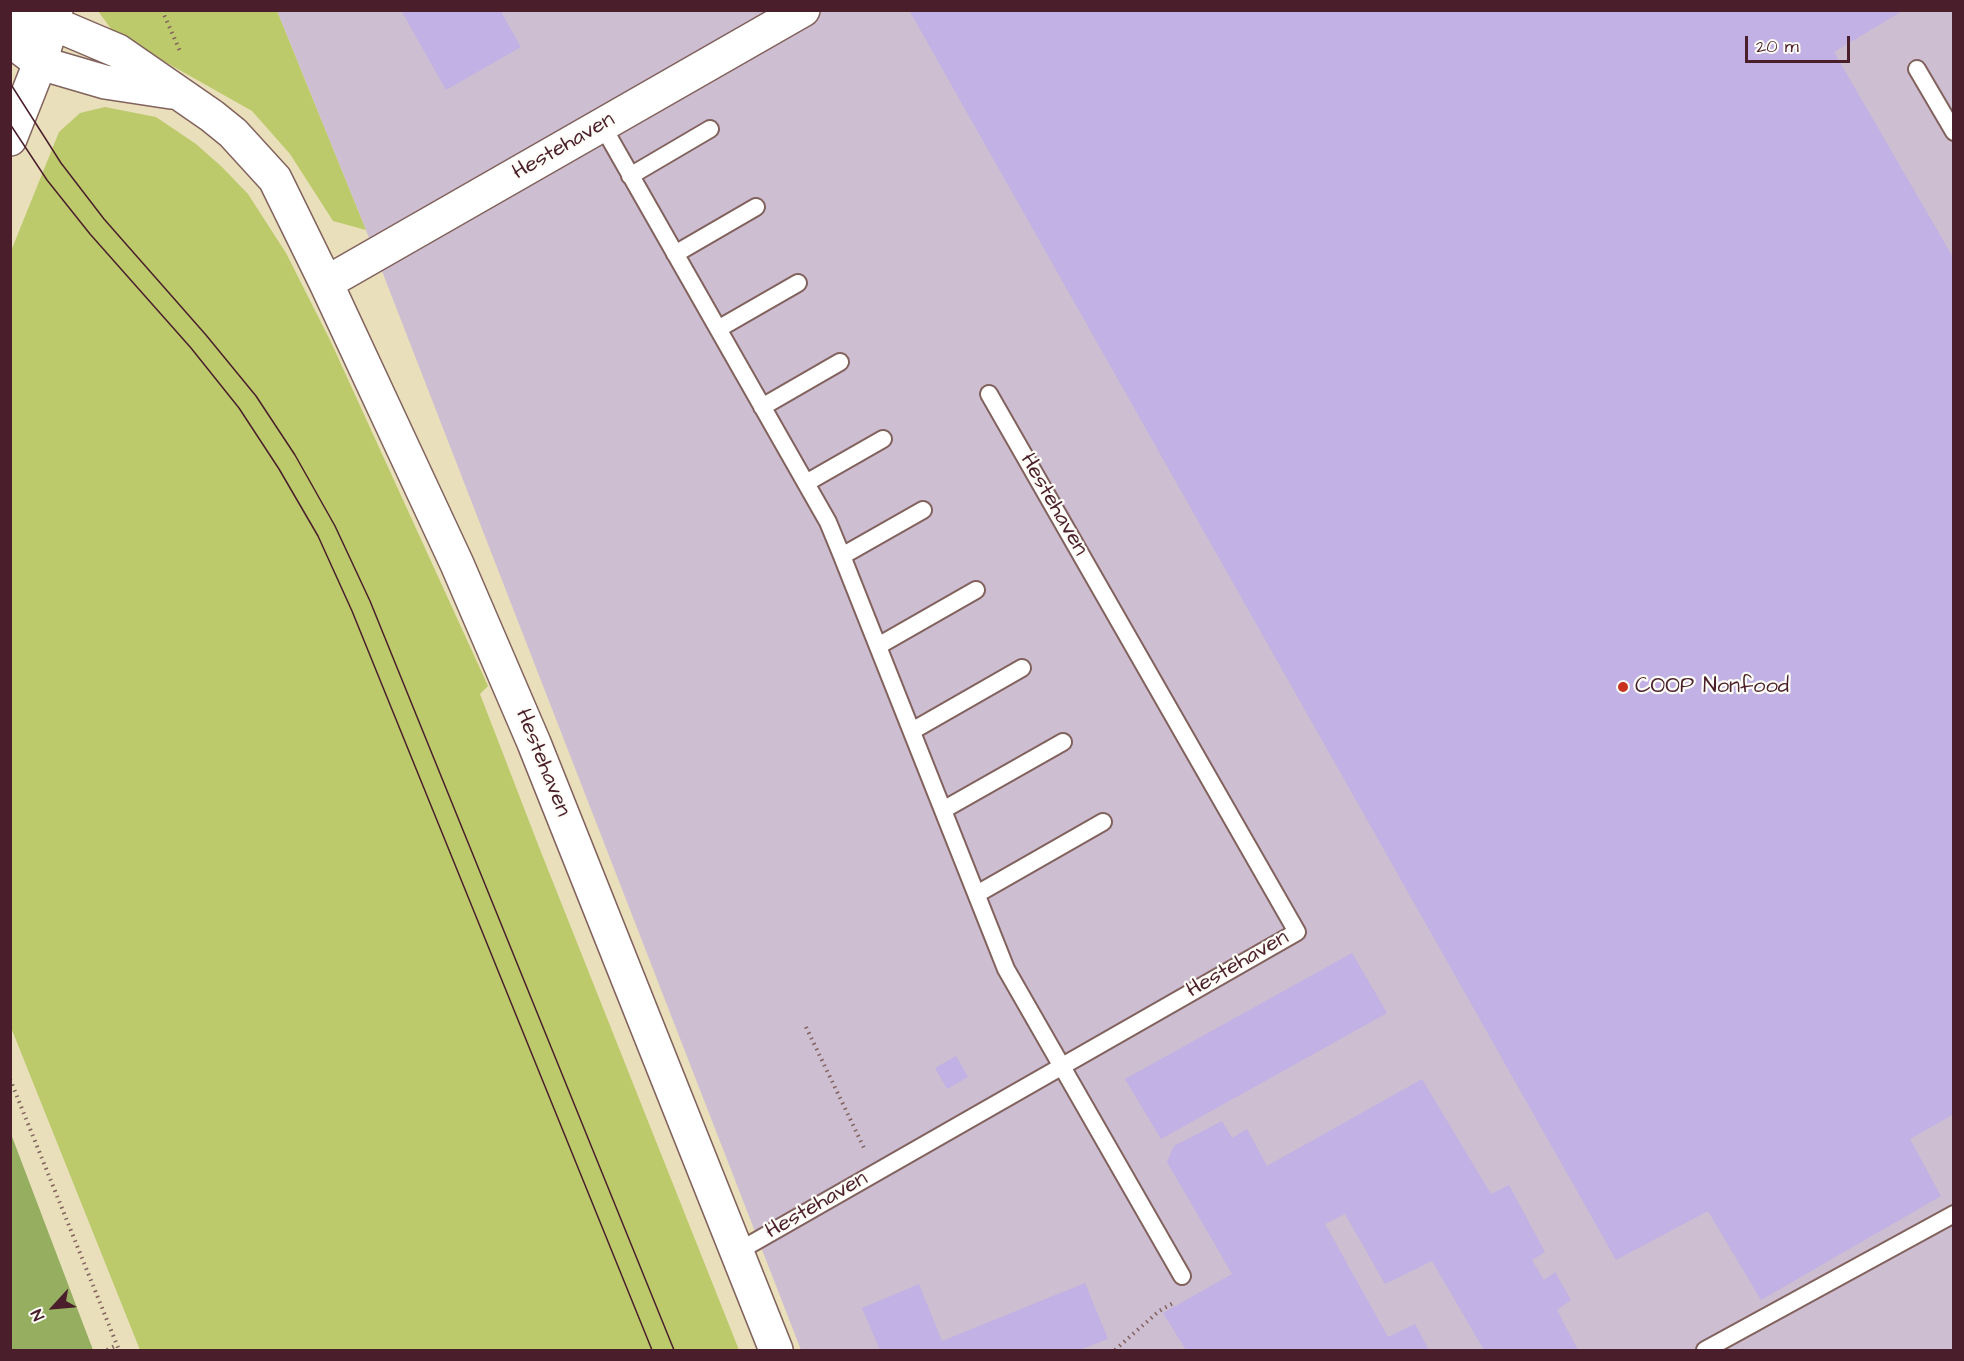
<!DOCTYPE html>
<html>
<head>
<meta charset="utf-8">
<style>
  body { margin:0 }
  #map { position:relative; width:1964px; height:1361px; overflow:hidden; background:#e9dfbb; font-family:"Architects Daughter",sans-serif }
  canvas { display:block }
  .frame { position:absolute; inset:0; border:12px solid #4a1f2b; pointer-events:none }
  .north { position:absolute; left:24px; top:1277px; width:60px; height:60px; -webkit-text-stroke:4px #fdfcf7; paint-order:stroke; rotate:244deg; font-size:16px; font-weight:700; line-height:24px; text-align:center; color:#4a1f2b }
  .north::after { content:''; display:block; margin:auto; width:21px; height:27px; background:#4a1f2b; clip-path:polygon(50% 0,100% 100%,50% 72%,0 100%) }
  .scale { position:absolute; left:1745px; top:36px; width:105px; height:27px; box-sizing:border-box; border:3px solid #4a1f2b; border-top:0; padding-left:8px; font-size:18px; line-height:21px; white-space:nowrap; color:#4a1f2b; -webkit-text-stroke:4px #fdfcf7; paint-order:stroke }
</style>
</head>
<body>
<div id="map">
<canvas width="1964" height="1361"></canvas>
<div class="frame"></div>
<div class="north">N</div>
<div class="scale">20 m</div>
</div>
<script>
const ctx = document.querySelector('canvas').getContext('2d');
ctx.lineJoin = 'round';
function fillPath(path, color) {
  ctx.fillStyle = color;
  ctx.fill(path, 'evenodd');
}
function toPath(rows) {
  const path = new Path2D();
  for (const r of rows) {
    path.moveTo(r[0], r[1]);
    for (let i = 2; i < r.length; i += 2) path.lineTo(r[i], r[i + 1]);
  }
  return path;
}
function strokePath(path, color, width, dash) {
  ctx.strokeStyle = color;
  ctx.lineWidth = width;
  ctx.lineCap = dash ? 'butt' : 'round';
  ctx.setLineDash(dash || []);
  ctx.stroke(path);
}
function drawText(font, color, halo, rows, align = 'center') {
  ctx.font = font + ' "Architects Daughter",sans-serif';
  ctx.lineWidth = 4.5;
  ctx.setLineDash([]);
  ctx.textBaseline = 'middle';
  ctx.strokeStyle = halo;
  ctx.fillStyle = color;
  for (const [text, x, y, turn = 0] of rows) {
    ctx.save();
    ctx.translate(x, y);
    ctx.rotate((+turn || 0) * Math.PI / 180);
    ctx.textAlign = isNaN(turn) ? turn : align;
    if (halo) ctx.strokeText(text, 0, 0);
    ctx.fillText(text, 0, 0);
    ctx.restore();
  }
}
fillPath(toPath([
  [277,11,1953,11,1953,1350,801,1350,366,230]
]), '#cebed2');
fillPath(toPath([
  [98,11,277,11,366,230,333,221,290,154,252,111,114,33],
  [105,107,156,117,196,144,222,167,248,194,286,253,330,340,488,686,480,694,539,847,739,1350,140,1350,10,1025,11,251,59,132,80,113]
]), '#bcca6c');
fillPath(toPath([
  [10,1134,11,1134,93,1350,11,1350]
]), '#95ae60');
fillPath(toPath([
  [401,10,500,10,521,47,446,90],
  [909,10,1904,10,1834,52,1954,259,1954,1114,1910,1139,1941,1196,1761,1300,1708,1211,1616,1260],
  [1352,953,1387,1013,1161,1139,1125,1079],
  [956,1056,968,1077,947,1089,935,1068],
  [1422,1079,1491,1194,1509,1185,1545,1252,1532,1260,1544,1280,1555,1272,1571,1300,1557,1310,1578,1350,1484,1350,1432,1261,1385,1284,1345,1214,1325,1224,1388,1337,1415,1324,1429,1350,1186,1350,1163,1313,1232,1274,1167,1162,1174,1146,1222,1121,1232,1138,1247,1129,1267,1166],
  [1085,1283,1108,1339,1079,1350,880,1350,862,1308,919,1284,942,1341]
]), '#c1b1e4');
const service = toPath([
  [1917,69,1954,132],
  [602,125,828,522,842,556],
  [630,176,710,129],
  [675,254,756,207],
  [718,329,798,283],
  [762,407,840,362],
  [806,483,883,439],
  [923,510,842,556,1006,969,1182,1276],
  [878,646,976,590],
  [912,731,1022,668],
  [943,810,1063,742],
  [977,894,1103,822],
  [737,1252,1297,932,989,394],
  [1705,1350,1954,1214]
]);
const minor = toPath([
  [10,19,52,23,118,51,212,116,233,133,275,179,326,283,457,564,534,743,776,1350],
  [10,40,40,63,105,82,171,92],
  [326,283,803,10]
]);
const tertiary = toPath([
  [10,139,40,63,56,10]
]);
strokePath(service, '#82625d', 20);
strokePath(minor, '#82625d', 36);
strokePath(tertiary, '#82625d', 36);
strokePath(toPath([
  [162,10,180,51],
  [806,1027,865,1150],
  [10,1079,119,1350],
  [107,1350,117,1345],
  [1115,1350,1159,1311,1175,1302]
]), '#82625d', 4, [1.5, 4.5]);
strokePath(service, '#fff', 16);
strokePath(minor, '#fff', 33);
strokePath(tertiary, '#fff', 33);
strokePath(toPath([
  [10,83,61,163,104,219,206,335,256,396,295,455,335,526,370,601,674,1350],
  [10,124,47,180,90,234,191,348,239,408,279,469,318,536,352,611,652,1350]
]), '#4a1f2b', 1.5);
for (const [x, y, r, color] of [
  [1623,687,6,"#c8321e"]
]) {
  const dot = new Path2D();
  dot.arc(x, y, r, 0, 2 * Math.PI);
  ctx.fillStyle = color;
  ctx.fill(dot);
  strokePath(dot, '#fdfcf7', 2);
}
drawText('22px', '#4a1f2b', '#fdfcf7', [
  ["Hestehaven",564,147,-30],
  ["Hestehaven",1053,505,60],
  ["Hestehaven",542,763,68],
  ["Hestehaven",1238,965,-30],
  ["Hestehaven",817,1206,-30]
]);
drawText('22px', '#4a1f2b', '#fdfcf7', [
  ["COOP Nonfood",1635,687]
], 'left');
</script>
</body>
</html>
